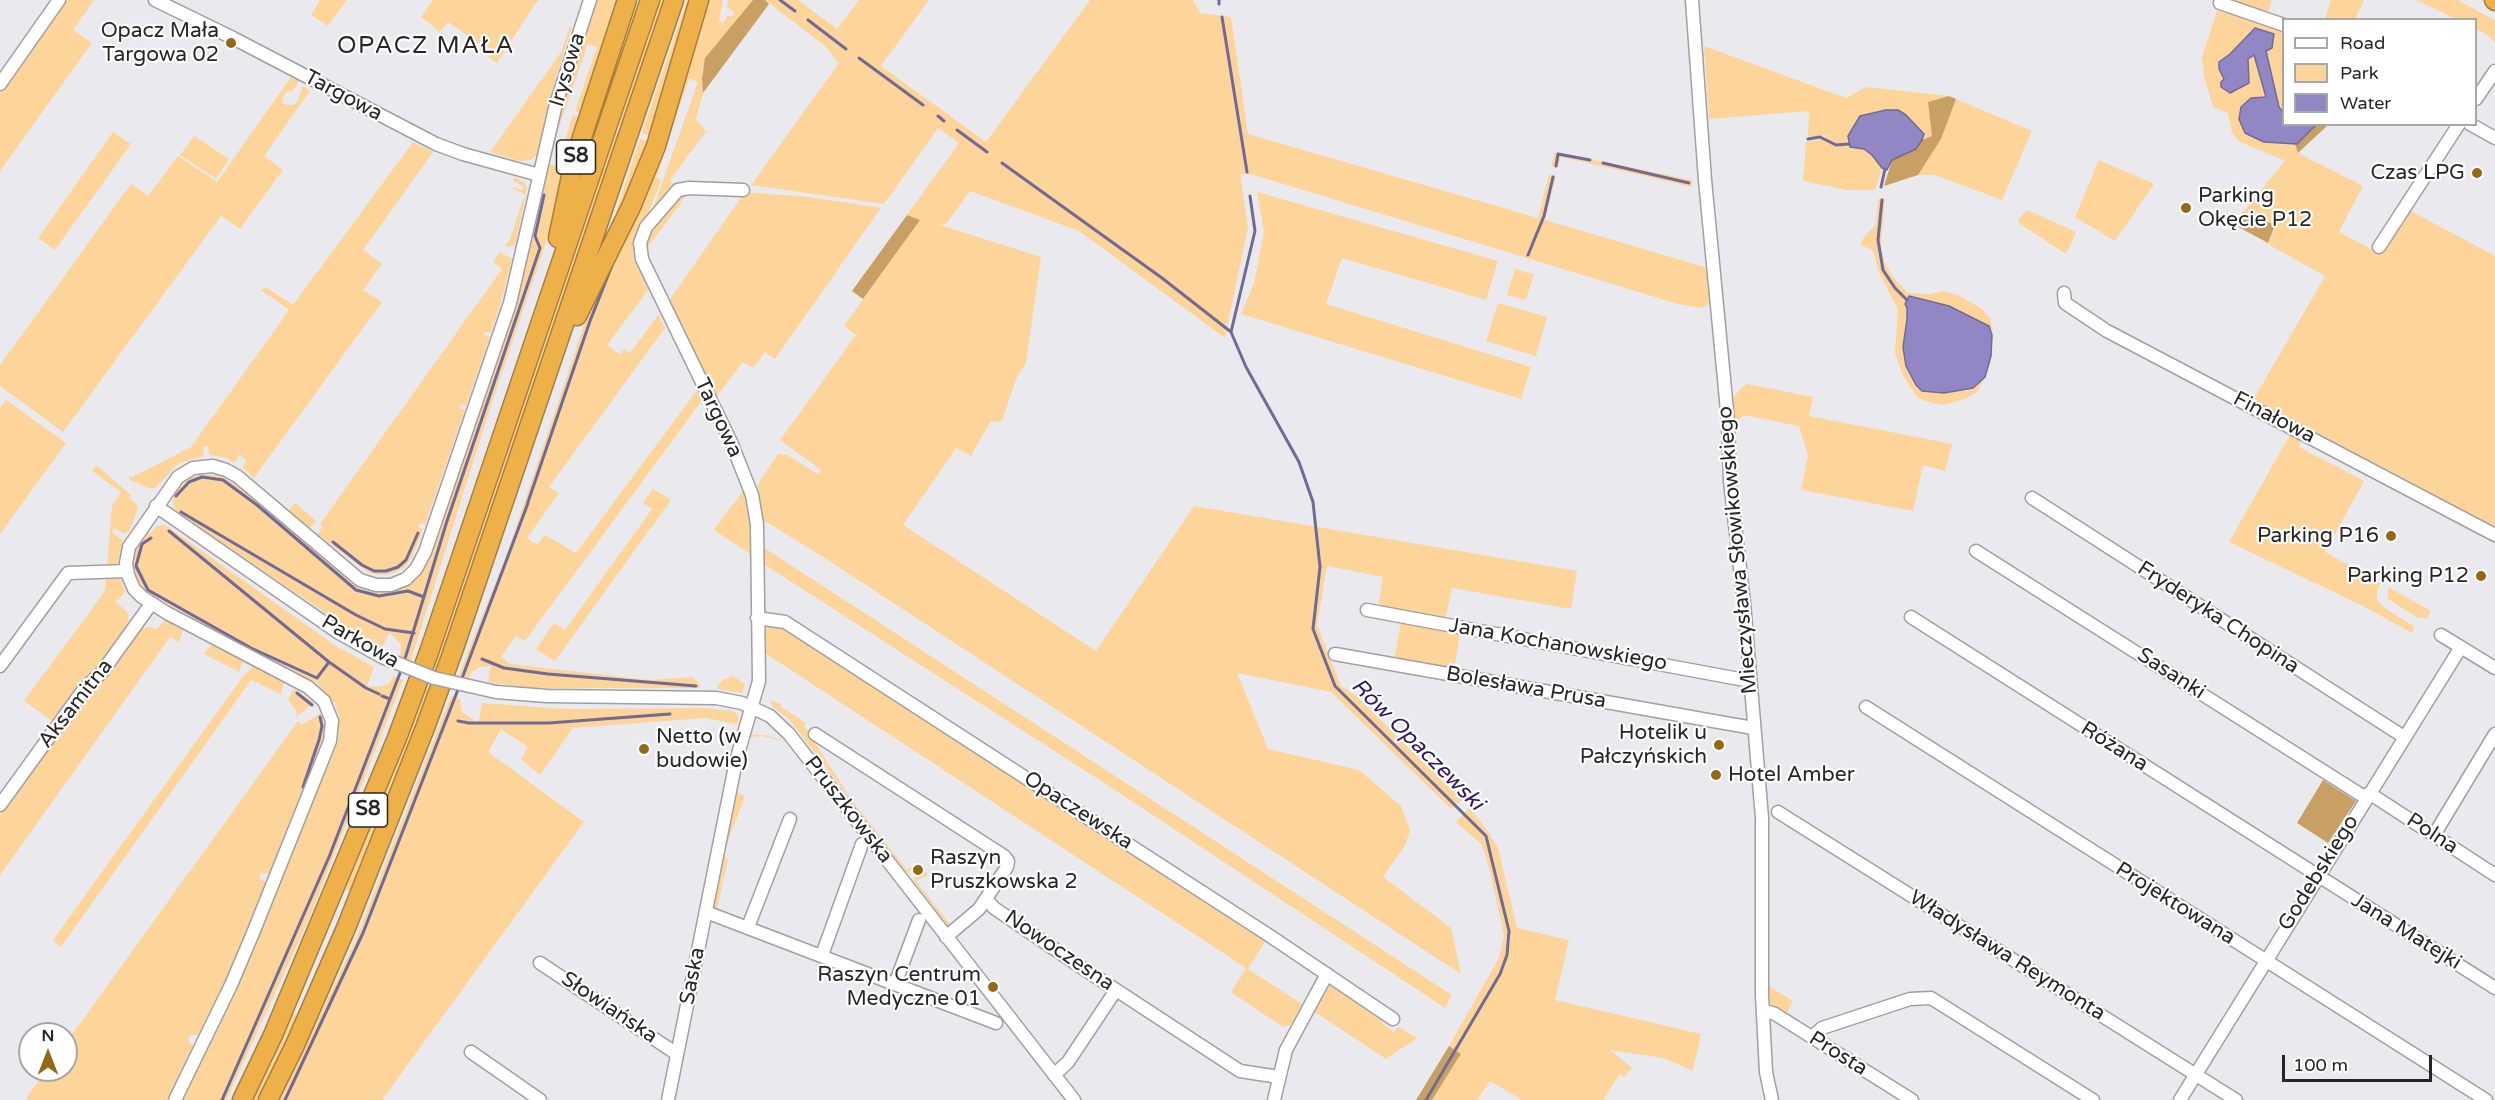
<!DOCTYPE html>
<html>
<head>
<meta charset="utf-8">
<style>
  body { margin:0 }
  #map { position:relative; width:2495px; height:1100px; overflow:hidden; background:#eaeaee; font-family:"Varela Round",sans-serif }
  canvas { display:block }
  .legend { position:absolute; left:2282px; top:18px; width:195px; height:108px; box-sizing:border-box; background:#fff; border:2px solid #a8a8a9; margin:0; padding:8px 10px; list-style:none; font-size:18px; color:#262527 }
  .legend li { display:flex; align-items:center; gap:12px; height:30px }
  .legend b { width:30px; border:2px solid #a8a8a9 }
  .north { position:absolute; left:18px; top:1022px; width:60px; height:60px; box-sizing:border-box; background:#fff; border:2px solid #a8a8a9; border-radius:50%; rotate:0deg; font-size:16px; font-weight:700; line-height:24px; text-align:center; color:#262527 }
  .north::after { content:''; display:block; margin:auto; width:21px; height:27px; background:#956815; clip-path:polygon(50% 0,100% 100%,50% 72%,0 100%) }
  .scale { position:absolute; left:2282px; top:1055px; width:150px; height:27px; box-sizing:border-box; border:3px solid #262527; border-top:0; padding-left:8px; font-size:18px; line-height:21px; white-space:nowrap; color:#262527; -webkit-text-stroke:4px #fff; paint-order:stroke }
</style>
</head>
<body>
<div id="map">
<canvas width="2495" height="1100"></canvas>
<ul class="legend">
<li><b style="height:8px;background:#fff"></b>Road</li>
<li><b style="height:16px;background:#fdd499"></b>Park</li>
<li><b style="height:16px;background:#9287c5"></b>Water</li>
</ul>
<div class="north">N</div>
<div class="scale">100 m</div>
</div>
<script>
const ctx = document.querySelector('canvas').getContext('2d');
ctx.lineJoin = 'round';
function fillPath(path, color) {
  ctx.fillStyle = color;
  ctx.fill(path, 'evenodd');
}
function toPath(rows) {
  const path = new Path2D();
  for (const r of rows) {
    path.moveTo(r[0], r[1]);
    for (let i = 2; i < r.length; i += 2) path.lineTo(r[i], r[i + 1]);
  }
  return path;
}
function strokePath(path, color, width, dash) {
  ctx.strokeStyle = color;
  ctx.lineWidth = width;
  ctx.lineCap = dash ? 'butt' : 'round';
  ctx.setLineDash(dash || []);
  ctx.stroke(path);
}
function drawText(font, color, halo, rows, align = 'center') {
  ctx.font = font + ' "Varela Round",sans-serif';
  ctx.lineWidth = 4.5;
  ctx.setLineDash([]);
  ctx.textBaseline = 'middle';
  ctx.strokeStyle = halo;
  ctx.fillStyle = color;
  for (const [text, x, y, turn = 0] of rows) {
    ctx.save();
    ctx.translate(x, y);
    ctx.rotate((+turn || 0) * Math.PI / 180);
    ctx.textAlign = isNaN(turn) ? turn : align;
    if (halo) ctx.strokeText(text, 0, 0);
    ctx.fillText(text, 0, 0);
    ctx.restore();
  }
}
fillPath(toPath([
  [67,0,94,0,73,30,92,43,0,171,0,93],
  [320,0,347,0,328,26,311,15],
  [433,0,539,0,535,4,497,63,479,50,482,46,448,22,440,32,421,17],
  [595,0,619,0,583,113,575,111,597,47,588,44,559,127,553,151,550,151,557,119],
  [659,0,665,0,622,127,617,125],
  [687,0,693,0,652,137,642,133],
  [709,0,723,0,719,21,723,23,727,16,733,16,734,12,727,7,728,0,753,0,741,14,702,69,703,93,696,119,706,131,671,179,671,183,681,185,651,214,698,82,689,79,667,142,661,141],
  [765,0,798,0,837,29,859,0,929,0,881,66,986,142,1090,0,1193,0,1200,13,1231,17,1248,134,1538,218,1549,174,1556,176,1545,220,1708,268,1711,298,1709,304,1701,308,1678,304,1254,175,1240,174,1248,227,1225,338,1079,231,970,191,947,223,940,225,1041,257,1026,363,1016,379,1002,421,990,422,971,456,956,448,903,525,1096,651,1194,506,1577,571,1571,609,1452,588,1445,621,1378,608,1383,577,1327,566,1317,625,1341,686,1355,695,1462,800,1451,809,1331,692,1237,673,1268,749,1359,770,1401,806,1410,830,1406,844,1383,877,1451,928,1461,974,823,557,763,520,756,490,761,479,778,454,787,455,818,474,821,470,780,440,856,335,844,326,920,220,907,215,959,143,938,128,884,204,751,185,839,63,824,45],
  [2229,0,2271,0,2271,2,2268,12],
  [2331,0,2364,0,2355,19,2325,19],
  [2416,0,2457,0,2478,11,2495,20,2495,43,2488,35,2476,29,2476,20,2456,19],
  [2217,11,2239,15,2283,28,2283,112,2279,107,2266,50,2274,34,2266,31,2251,30,2230,54,2220,60,2219,69,2224,80,2221,86,2254,54,2266,97,2244,103,2239,110,2264,142,2295,144,2298,153,2363,186,2339,232,2379,253,2409,210,2495,256,2495,529,2422,489,2252,402,2325,276,2271,246,2268,243,2274,230,2268,221,2243,212,2285,161,2240,142,2232,133,2228,113,2213,107,2204,76,2202,57],
  [570,26,572,27,555,81,537,154,531,160,520,161,490,152,561,52],
  [1704,46,1846,98,1866,87,1949,96,1935,101,1932,136,1922,140,1924,134,1848,141,1850,147,1864,148,1872,154,1882,168,1875,190,1847,190,1803,181,1806,142,1819,140,1829,135,1808,137,1809,111,1709,119],
  [291,77,299,81,293,91,286,92,283,97,282,102,286,105,293,105,297,102,303,86,310,91,264,156,283,170,240,229,221,216,63,432,0,386,0,365,131,184,148,196,178,156,217,182],
  [1956,99,2032,131,2002,200,1935,175,1918,175,1941,139],
  [573,115,581,118,563,170,549,234,492,402,410,663,400,658,401,645,391,634,389,633,383,647,364,639,178,513,173,504,174,493,187,480,198,475,221,475,250,495,354,585,370,591,390,592,402,588,415,580,429,562,483,398,544,186,549,157,551,157,549,164,560,167,561,161,555,158,559,158],
  [615,131,620,133,459,607,436,672,431,670],
  [113,132,131,144,55,250,38,238],
  [194,136,229,159,216,179,180,155],
  [640,139,650,142,617,215,616,212],
  [413,142,433,152,363,250,382,264,363,290,382,302,254,478,243,468,246,460,239,455,235,463,223,457,209,455,208,446,203,447,204,456,179,463,155,488,148,488,130,480,129,475,132,477,191,447,289,310,261,290,266,287,293,305],
  [662,146,666,148,656,178,661,180,647,217,636,233,633,243,634,259,649,289,607,345,619,354,625,349,630,353,658,315,665,328,549,487,559,493,527,538,537,545,545,535,576,553,698,389,703,399,525,641,516,636,501,657,510,664,649,680,693,677,699,683,700,688,528,688,488,682,491,666,480,667,472,672,467,680,458,677,508,551,590,307],
  [1555,152,1692,180,1692,187,1561,157,1558,167,1551,166],
  [2099,160,2154,184,2115,241,2075,217],
  [514,177,524,182,527,189,515,245,509,247,505,246,510,239,525,194,513,189,513,187,522,190,523,186,513,181],
  [689,190,681,203,644,252,644,237,673,198],
  [745,192,810,197,881,208,775,359,765,352,753,368,743,362,715,398,668,302],
  [1257,192,1498,261,1486,300,1342,258,1326,304,1531,367,1521,399,1241,314,1254,283,1264,231],
  [1885,198,1881,246,1884,261,1892,276,1908,293,1931,294,1942,291,1958,295,1982,309,1990,319,1993,330,1981,321,1949,306,1909,296,1903,347,1922,391,1965,391,1973,388,1985,377,1977,392,1965,399,1942,405,1929,402,1918,398,1903,376,1895,353,1898,310,1879,272,1873,250,1860,245,1864,237,1876,224,1878,199],
  [2027,210,2076,232,2066,254,2020,224,2018,220],
  [500,252,512,259,500,306,491,333,485,332,484,335,490,337,466,406,461,404,460,408,465,410,425,525,421,523,418,527,423,529,413,555,405,567,394,573,380,575,369,573,317,534,323,527,320,524,502,269,493,262],
  [1515,269,1534,274,1526,300,1507,295],
  [1498,303,1547,317,1536,356,1486,341],
  [1747,384,1813,397,1809,416,1952,444,1945,471,1923,465,1913,511,1801,490,1808,456,1799,426,1744,415,1735,422,1733,400,1737,392],
  [6,400,66,443,0,534,0,408],
  [2291,433,2302,438,2299,447,2364,481,2325,552,2381,583,2377,590,2377,599,2383,607,2415,627,2412,633,2363,606,2229,542],
  [96,465,131,495,129,498,136,504,138,509,129,532,123,533,114,528,112,532,123,541,117,566,107,568,112,506,121,492,92,471],
  [653,489,671,500,555,661,536,649,554,623,565,630,652,509,643,503],
  [743,491,751,513,750,554,714,530],
  [295,503,316,521,310,528,289,510],
  [165,525,336,646,374,667,367,686,380,687,389,683,394,676,403,680,308,921,226,1100,182,1100,239,981,338,742,339,716,335,704,318,684,199,622,143,589,135,575,133,564,137,547,147,532,150,534,157,526],
  [763,547,1452,995,1445,1008,1115,790,762,563],
  [106,576,121,579,125,592,116,602,128,613,129,624,90,678,82,679,52,721,24,701,105,591],
  [2388,587,2431,611,2427,618,2418,618,2388,599],
  [166,620,183,629,179,642,170,637,0,875,0,814,89,691,140,629,151,627,156,629],
  [1401,622,1460,632,1454,670,1394,659],
  [774,623,1261,939,1267,939,1248,969,1302,1004,1291,1025,1283,1027,1231,992,1246,968,765,653,762,653,763,626],
  [213,644,243,660,239,672,204,654],
  [254,666,284,683,281,694,251,680,61,947,53,940,244,675],
  [733,676,745,684,742,693,718,689,717,687,723,680],
  [424,688,429,690,351,892,345,889],
  [294,689,314,703,296,717,297,712,288,699],
  [451,696,460,699,462,712,477,722,479,721,482,703,563,709,705,708,732,711,737,714,738,720,737,724,705,718,573,728,540,775,521,759,528,747,501,729,488,752,584,822,382,1100,280,1100,356,939],
  [770,700,781,704,781,707,806,723,804,726,852,800,907,870,918,862,928,875,916,881,952,927,949,928,913,880,924,872,918,864,907,873,799,732,789,719,773,707],
  [320,714,323,716,324,728,322,742,298,808,270,874,261,873,259,878,266,882,266,885,242,944,200,1035,190,1035,188,1040,194,1048,168,1100,25,1100,46,1070,66,1070,66,1043,298,721,301,725],
  [747,735,764,735,785,741,761,736,752,737,749,739,737,792,745,796,723,855,728,859,717,909,710,907],
  [1469,808,1485,827,1498,848,1517,928,1569,940,1555,1000,1701,1034,1693,1071,1663,1058,1610,1050,1632,1068,1624,1077,1620,1074,1603,1100,1522,1100,1490,1081,1477,1100,1432,1100,1460,1054,1449,1046,1499,958,1504,936,1490,871,1482,845,1456,822],
  [1331,985,1339,987,1381,1014,1383,1024,1394,1032,1398,1027,1417,1038,1386,1059,1313,1011,1323,993],
  [1767,985,1793,1001,1787,1013,1792,1016,1790,1020,1770,1004],
  [291,1013,297,1016,274,1065,257,1100,251,1100]
]), '#fdd499');
fillPath(toPath([
  [753,0,765,0,769,4,703,93,702,78,705,58],
  [1949,96,1956,99,1941,139,1918,175,1884,186,1892,160,1916,149,1922,140,1932,136,1928,102],
  [2316,125,2328,125,2298,153,2295,144],
  [2243,212,2275,225,2268,243,2233,224],
  [907,215,920,220,863,299,852,291],
  [2323,780,2356,801,2328,843,2297,823],
  [1449,1046,1461,1054,1457,1060,1432,1100,1416,1100]
]), '#c9a063');
const water = toPath([
  [2255,28,2274,34,2272,48,2266,51,2279,107,2283,112,2284,124,2316,125,2297,144,2264,142,2245,133,2239,119,2241,107,2251,98,2266,97,2254,55,2248,59,2249,83,2230,93,2221,87,2221,82,2224,79,2219,69,2219,62,2230,54,2255,28],
  [1886,110,1898,110,1906,115,1924,134,1922,140,1916,149,1892,160,1887,170,1882,168,1872,155,1864,149,1850,147,1848,136,1860,116,1886,110],
  [1909,296,1949,306,1989,326,1992,335,1991,356,1985,377,1973,388,1944,393,1922,391,1916,385,1906,366,1903,347,1907,319,1907,308,1905,304,1909,296]
]);
fillPath(water, '#9287c5');
strokePath(water, '#726a96', 1.5);
strokePath(toPath([
  [780,0,795,11],
  [1219,0,1219,4],
  [1222,17,1247,172],
  [808,20,846,49],
  [859,58,923,105],
  [938,116,944,121],
  [957,130,987,152],
  [1808,139,1820,137,1836,145,1849,144],
  [1002,163,1162,278,1231,332],
  [1603,163,1689,183],
  [1556,166,1558,154,1590,160],
  [1881,187,1885,169],
  [1250,196,1255,231,1231,332,1246,367,1299,462,1313,502,1320,567,1313,629,1335,686,1486,836,1509,931,1507,955,1500,974,1426,1100],
  [1882,200,1878,240,1883,270,1895,288,1907,300],
  [1528,255,1544,216,1553,177],
  [176,496,189,482,202,477,223,480,257,505,356,590,379,596,408,591,424,597],
  [528,502,590,321,611,268],
  [181,512,356,615,385,629,414,633],
  [169,531,329,662,366,688,379,694],
  [151,538,142,544,136,566,148,590,251,648,317,678,329,662],
  [333,542,362,565,374,571,386,571,398,567,406,560,418,533],
  [482,659,504,668,548,674,696,686],
  [404,662,447,521,540,248,535,236,544,195],
  [461,681,528,503],
  [297,693,312,705],
  [382,696,390,699],
  [458,721,469,723,549,723,670,714],
  [303,787,319,740,322,726,320,717],
  [222,1100,329,857,402,668],
  [285,1100,363,933,459,687]
]), '#726a96', 3);
const minor = toPath([
  [155,0,233,38,436,144,463,154,539,175],
  [1692,0,1705,180,1728,421,1730,481,1744,603,1762,818,1762,995,1766,1072,1772,1100],
  [2220,3,2284,25],
  [0,84,59,0],
  [2476,99,2495,71],
  [2470,124,2495,138],
  [2379,247,2459,124],
  [2064,293,2065,303,2107,331,2495,535],
  [2032,498,2404,737],
  [156,506,339,633,382,657],
  [1976,551,2366,798],
  [1367,610,1750,681],
  [1911,617,2495,988],
  [757,618,785,622,1270,936,1393,1019],
  [2441,635,2495,668],
  [1335,654,1753,728],
  [0,666,68,573,127,571],
  [496,692,547,696,716,698,742,703,770,716,789,734,1074,1100],
  [1866,707,2486,1100],
  [815,734,1004,856,1008,861,1007,867,979,909,946,937],
  [2369,793,2495,875],
  [0,805,84,689,102,672,151,604],
  [1778,812,2236,1100],
  [2434,835,2495,734],
  [986,899,994,908,1084,969,1240,1071,1279,1077],
  [706,912,996,1023],
  [748,927,790,819],
  [822,955,862,844],
  [540,963,677,1054],
  [895,984,919,920],
  [1763,1010,1775,1014,1912,1100],
  [1812,1037,1822,1028,1910,999,1931,998,2093,1100],
  [471,1052,540,1100],
  [1054,1075,1068,1062,1116,990],
  [175,1100,231,985,253,933,330,741,332,721,324,701,308,687,167,613,142,597,134,589,128,575,126,563,129,547,178,477,193,468,213,466,226,470,237,476,360,580,376,585,391,585,406,579,416,569,425,552,510,303,556,104,590,0],
  [668,1100,736,761,759,681,757,524,752,495,731,442,642,259,640,243,646,227,678,190,689,188,743,190],
  [1274,1100,1286,1050,1327,974],
  [2180,1100,2461,647]
]);
const highway = toPath([
  [2494,0,2495,1],
  [558,238,574,162,627,0],
  [577,316,631,207,656,146,699,0],
  [242,1100,273,1035,397,738,429,652,650,0],
  [268,1100,295,1045,346,928,425,728,452,654,674,0]
]);
strokePath(minor, '#a0a0a4', 15);
strokePath(highway, '#a87f3d', 21);
strokePath(minor, '#fff', 12);
strokePath(highway, '#eeb049', 18);
const minorBridge = toPath([
  [382,657,434,678,496,692]
]);
strokePath(minorBridge, '#a0a0a4', 15, []);
strokePath(minorBridge, '#fff', 12);
for (const [x, y, r, color] of [
  [231,43,6,"#956815"],
  [2477,173,6,"#956815"],
  [2186,208,6,"#956815"],
  [2391,536,6,"#956815"],
  [2481,576,6,"#956815"],
  [1719,745,6,"#956815"],
  [644,749,6,"#956815"],
  [1716,775,6,"#956815"],
  [918,870,6,"#956815"],
  [993,987,6,"#956815"]
]) {
  const dot = new Path2D();
  dot.arc(x, y, r, 0, 2 * Math.PI);
  ctx.fillStyle = color;
  ctx.fill(dot);
  strokePath(dot, '#fff', 2);
}
for (const [x, y, w] of [
  [576,157,39],
  [368,810,39]
]) {
  const box = new Path2D();
  box.roundRect(x - w / 2, y - 17, w, 34, 4.5);
  ctx.fillStyle = '#fff';
  ctx.fill(box);
  strokePath(box, '#262527', 1.5);
}
drawText('bold 20px', '#262527', null, [
  ["S8",576,157],
  ["S8",368,810]
]);
drawText('21px', '#262527', '#fff', [
  ["Opacz Mała",219,31],
  ["Targowa 02",219,55],
  ["Czas LPG",2465,173],
  ["Parking",2198,196,"left"],
  ["Okęcie P12",2198,220,"left"],
  ["Parking P16",2379,536],
  ["Parking P12",2469,576],
  ["Hotelik u",1707,733],
  ["Pałczyńskich",1707,757],
  ["Netto (w",656,737,"left"],
  ["budowie)",656,761,"left"],
  ["Hotel Amber",1728,775,"left"],
  ["Raszyn",930,858,"left"],
  ["Pruszkowska 2",930,882,"left"],
  ["Raszyn Centrum",981,975],
  ["Medyczne 01",981,999]
], 'right');
drawText('21px', '#262527', '#fff', [
  ["Irysowa",568,70,-73],
  ["Targowa",343,96,28],
  ["Targowa",718,418,65],
  ["Finałowa",2274,418,27],
  ["Mieczysława Słowikowskiego",1738,550,-95],
  ["Fryderyka Chopina",2218,618,33],
  ["Parkowa",360,642,30],
  ["Jana Kochanowskiego",1558,645,10],
  ["Sasanki",2171,674,33],
  ["Bolesława Prusa",1526,688,10],
  ["Aksamitna",76,704,-52],
  ["Różana",2114,747,32],
  ["Pruszkowska",848,810,52],
  ["Opaczewska",1078,811,33],
  ["Polna",2432,834,33],
  ["Godebskiego",2319,873,-58],
  ["Projektowana",2175,904,32],
  ["Jana Matejki",2406,932,32],
  ["Nowoczesna",1059,951,34],
  ["Władysława Reymonta",2007,956,32],
  ["Saska",693,976,-79],
  ["Słowiańska",609,1008,34],
  ["Prosta",1838,1054,32]
]);
drawText('italic 22px', '#301761', '#fff', [
  ["Rów Opaczewski",1417,745,45]
]);
ctx.letterSpacing = '1.5px';
drawText('24px', '#262527', '#fff', [
  ["OPACZ MAŁA",426,47]
]);
ctx.letterSpacing = '0px';
</script>
</body>
</html>
